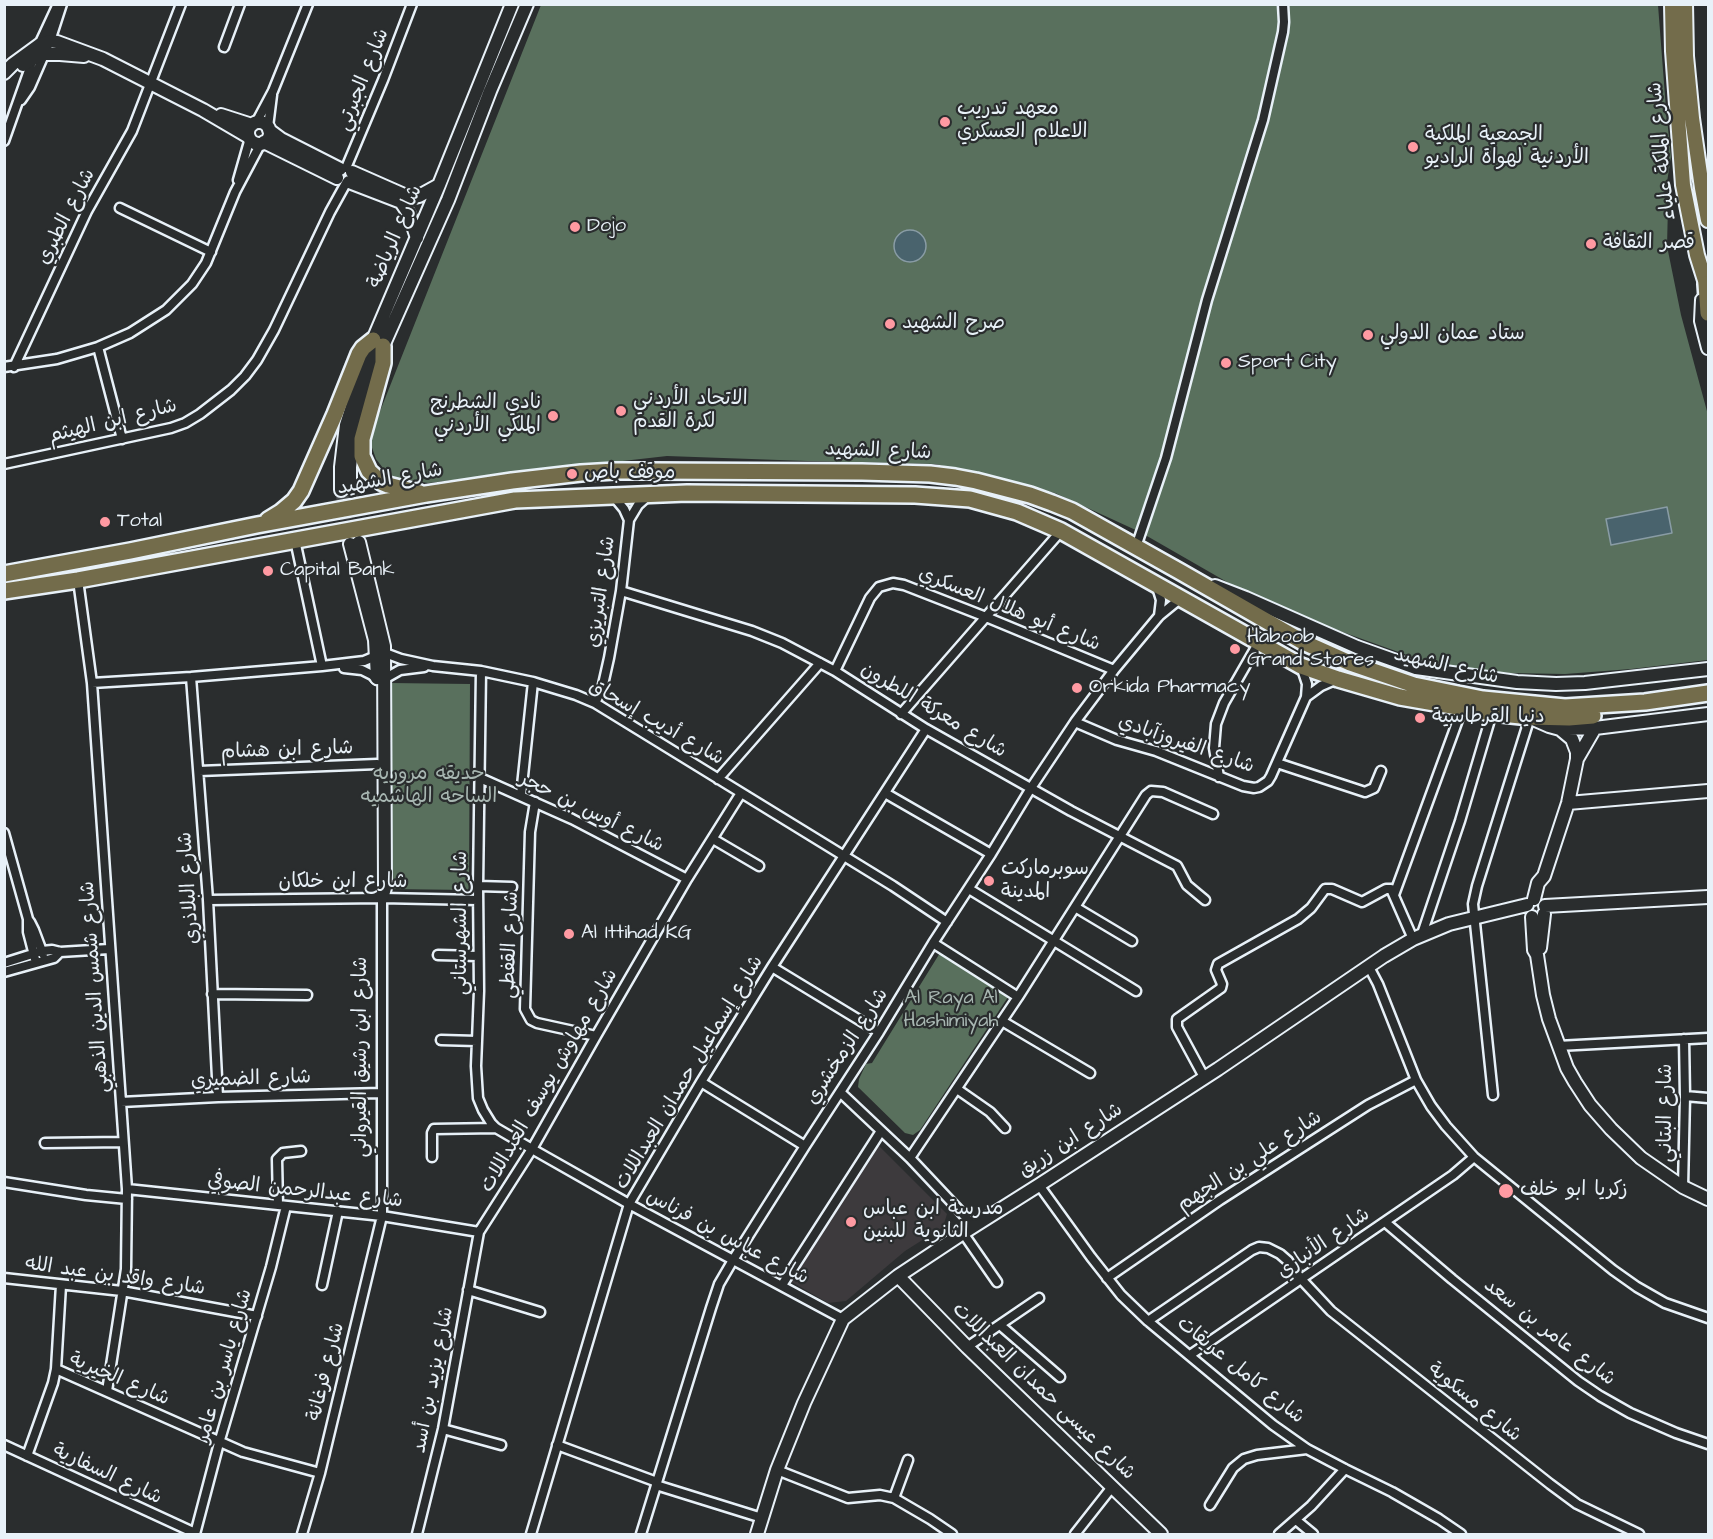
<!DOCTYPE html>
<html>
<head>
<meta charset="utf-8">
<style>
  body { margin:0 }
  #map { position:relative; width:1713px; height:1539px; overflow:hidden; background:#2a2d2e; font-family:"Architects Daughter",sans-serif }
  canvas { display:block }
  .frame { position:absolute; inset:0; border:6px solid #e8f1f8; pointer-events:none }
</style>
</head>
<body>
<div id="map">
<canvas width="1713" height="1539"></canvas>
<div class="frame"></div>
</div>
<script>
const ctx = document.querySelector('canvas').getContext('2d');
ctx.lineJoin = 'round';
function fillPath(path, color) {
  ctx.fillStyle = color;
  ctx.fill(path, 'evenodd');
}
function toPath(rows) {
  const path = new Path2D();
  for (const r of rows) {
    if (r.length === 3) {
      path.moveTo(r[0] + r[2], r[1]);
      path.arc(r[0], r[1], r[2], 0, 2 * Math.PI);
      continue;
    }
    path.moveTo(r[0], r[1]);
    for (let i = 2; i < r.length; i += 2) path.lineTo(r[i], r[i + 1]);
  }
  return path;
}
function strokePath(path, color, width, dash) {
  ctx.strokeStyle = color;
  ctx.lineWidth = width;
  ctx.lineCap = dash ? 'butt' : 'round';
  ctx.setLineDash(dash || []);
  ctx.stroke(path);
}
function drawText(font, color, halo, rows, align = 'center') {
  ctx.font = font + ' "Architects Daughter","Playpen Sans Arabic",sans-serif';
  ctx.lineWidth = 4.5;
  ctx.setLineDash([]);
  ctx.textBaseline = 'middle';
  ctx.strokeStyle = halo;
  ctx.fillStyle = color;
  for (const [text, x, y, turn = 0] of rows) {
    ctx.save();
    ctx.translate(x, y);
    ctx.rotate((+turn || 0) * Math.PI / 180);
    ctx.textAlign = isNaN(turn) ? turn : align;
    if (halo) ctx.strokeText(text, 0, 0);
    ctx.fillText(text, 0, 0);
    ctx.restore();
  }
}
fillPath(toPath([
  [878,1145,947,1214,943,1227,905,1251,846,1301,828,1303,790,1281,845,1193]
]), '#3d3a3d');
fillPath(toPath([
  [541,5,1658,5,1666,109,1671,157,1667,182,1668,206,1667,246,1681,315,1708,415,1708,660,1631,669,1565,674,1509,673,1452,667,1418,659,1267,605,1140,532,1055,493,935,464,807,461,667,456,428,483,390,477,376,459,369,439],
  [390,683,470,684,469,890,388,889],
  [943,948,1012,991,920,1130,913,1135,905,1133,858,1087,859,1079,866,1064,872,1063]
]), '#59705d');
const water = toPath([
  [910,246,16],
  [1667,507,1672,533,1611,545,1606,519,1667,507]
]);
fillPath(water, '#49636d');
strokePath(water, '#899ca5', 1.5);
strokePath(toPath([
  [350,487,358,538],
  [341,490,349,539]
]), '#464a4c', 12, [12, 6]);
const street = toPath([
  [38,47,58,4],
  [224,47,240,4],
  [21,100,30,87,50,41,62,4],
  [256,123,273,91,308,4],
  [268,127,272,95],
  [4,141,33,59],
  [346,168,383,80,412,4],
  [238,180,250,138],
  [120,208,211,252],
  [98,347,122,439],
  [4,367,57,359,98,347,130,333,166,310,192,284,206,263,235,192,261,143],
  [14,367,87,211,132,131,181,4],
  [4,464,171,428,185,423,200,414,231,390,245,376,257,360,274,330,330,212,346,183],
  [614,497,624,509,629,520],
  [295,540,322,666],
  [1136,547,1166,458,1207,300,1263,120,1283,32,1284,22,1283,4],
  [78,580,92,683,127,1189,126,1269,107,1391],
  [1157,587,1161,600,1159,616],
  [621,591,752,631,782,643,835,671,926,729,1071,811,1177,866,1187,885,1205,900],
  [385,653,401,659,433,666,481,671,533,682,576,695,595,703,893,886,947,922],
  [344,668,362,670,372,675,377,680],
  [481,671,478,886,479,991,476,1066,478,1098,483,1110,491,1123,496,1128,532,1149,629,1204,843,1319],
  [835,671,870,598,879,587,893,583,904,585,986,617,1114,670],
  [191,677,208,900,218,1097],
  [384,679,400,670,424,667],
  [92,683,191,677,322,666,364,661,376,656],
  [1306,697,1321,686,1337,679],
  [595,703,602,689,609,658,621,591,629,520,638,505,648,496],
  [901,714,1061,531],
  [1075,722,1117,740,1156,751,1243,786,1254,788,1259,787,1268,781,1271,776,1306,697,1307,684,1301,666],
  [1277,763,1365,792,1374,788,1381,771],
  [199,771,377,764],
  [1219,777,1214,748,1216,724,1224,703,1259,642],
  [480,778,572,819,687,879],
  [718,779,820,663],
  [885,793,991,854],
  [521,795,533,682],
  [535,802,530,832,525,1009,531,1020,537,1023,596,1036],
  [4,833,28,919,28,932,36,963],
  [713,839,759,866],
  [478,886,512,887],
  [969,889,1136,991],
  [1394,895,1462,709],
  [208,900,382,898,478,900],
  [1075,907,1132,941],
  [30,922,34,930,43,954],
  [1422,934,1460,821,1492,713],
  [933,943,1018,997],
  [438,955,478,956],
  [4,963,42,951,52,950,60,952,109,949],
  [772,967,879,1032],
  [1369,967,1378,984,1416,1080,1431,1106,1446,1126,1474,1157,1613,1270,1637,1287,1665,1303,1708,1318],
  [4,972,54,958,60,952],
  [212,994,307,995],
  [1002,1021,1090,1073],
  [441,1040,477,1041],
  [1558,1046,1708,1038],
  [1204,1077,1177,1027,1177,1019,1221,988,1222,984,1216,970,1218,964,1298,919,1311,908,1325,889,1332,889,1362,902,1386,889,1391,889,1413,939],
  [701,1082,805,1146],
  [957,1089,990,1112,1005,1128],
  [840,1092,910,1158,974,1226],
  [1493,1095,1473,904,1477,886,1530,717],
  [1685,1096,1708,1098],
  [121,1102,218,1097,381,1093],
  [45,1143,123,1142],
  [432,1157,432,1133,434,1129,496,1128],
  [910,1158,1018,997,1146,795,1151,791,1163,792,1213,814],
  [4,1182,86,1195,127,1199],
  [1039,1185,1091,1257,1121,1295,1148,1321,1273,1425,1307,1449,1345,1469,1392,1492,1439,1519,1461,1534],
  [1683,1187,1685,1096,1684,1039],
  [127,1189,382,1216,479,1232],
  [278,1205,277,1159,283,1153,301,1151],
  [1385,1222,1452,1279,1578,1381,1600,1396,1630,1413,1676,1433,1708,1444],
  [963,1233,997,1282],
  [4,1278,122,1291,257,1316],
  [1107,1278,1220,1200,1329,1130,1368,1105,1416,1080],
  [322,1285,338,1211],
  [782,1285,881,1131],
  [468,1290,540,1312],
  [1148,1321,1252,1250,1259,1247,1268,1248,1280,1254,1288,1261,1302,1280,1331,1311,1550,1484,1577,1504,1639,1534],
  [1000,1325,1060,1377],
  [967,1347,1039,1298],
  [1190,1355,1453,1175,1474,1157],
  [56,1369,243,1452,320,1473],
  [443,1429,501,1445],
  [4,1445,195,1533],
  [557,1445,657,1482],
  [27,1456,53,1383,56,1369,61,1285],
  [777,1470,848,1498,880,1495,894,1498,930,1519,952,1534],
  [656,1485,762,1518],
  [894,1498,908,1460],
  [1210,1505,1233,1468,1244,1459,1257,1455,1307,1449],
  [1296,1520,1313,1534],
  [195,1534,219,1443,271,1267,286,1206],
  [302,1534,320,1473,382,1216,382,898],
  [417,1534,443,1429,479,1232,532,1149,596,1036,687,879,741,793],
  [531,1534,629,1204,701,1082,772,967,926,729],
  [641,1534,711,1308,719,1284,733,1260,805,1146,879,1032,933,943,991,854,1031,788,1075,722,1114,670,1159,616,1181,598],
  [1075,1534,1112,1487],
  [1279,1534,1311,1506,1345,1469]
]);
const secondary = toPath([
  [23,65,34,58,45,54,60,54,84,56],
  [4,73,13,64,39,45,50,41,57,42,103,59,203,110,249,137],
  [221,115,252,125],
  [259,133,11],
  [269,130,281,139,340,169],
  [264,142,337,178],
  [352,172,411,198,419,196,439,185],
  [349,182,401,202,409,214,417,238],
  [1702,300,1701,321,1708,348],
  [350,487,350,467,355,426,369,380,383,346,448,200,490,91,527,4],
  [341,490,341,467,346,425,373,340,439,185,512,4],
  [359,542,384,646,385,888,382,898],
  [350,544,375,640,377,678],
  [1215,586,1246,598,1357,647,1416,668,1517,682,1556,684,1585,683,1708,669],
  [1533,719,1549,726,1560,729,1595,728,1708,714],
  [1560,729,1572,739,1577,752,1577,759],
  [1568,803,1708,791],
  [1534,899,1538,883,1544,876,1568,803,1577,759,1595,728],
  [1545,906,1708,897],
  [1532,917,1534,950,1537,955,1543,995,1549,1019,1567,1068,1575,1082,1590,1105,1611,1129,1641,1158,1683,1187,1708,1199],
  [1540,948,1544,914],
  [898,1276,967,1347,1161,1534],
  [757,1534,777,1470,804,1403,843,1319,898,1276,963,1233,1039,1185,1218,1069,1384,956,1413,939,1449,924,1527,905]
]);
const primary = toPath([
  [1672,4,1673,51,1683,185,1697,255,1708,290],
  [1685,4,1686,56,1692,118,1702,188,1708,220]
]);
const highway = toPath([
  [1706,284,1708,313],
  [383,346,383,363,362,439,362,456,369,471,381,482,388,485,420,493],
  [268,520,281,512,294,501,301,491,335,414,359,354,363,348,373,340],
  [4,574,130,551,257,525,426,494,512,481,581,473,615,471,648,471,862,472,930,474,955,477,976,481,1030,495,1052,503,1072,511,1179,571,1303,642,1350,663,1414,685,1483,699,1565,707,1645,702,1708,693],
  [4,591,78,580,515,500,687,493,915,495,970,499,1017,512,1061,531,1301,666,1338,679,1400,697,1492,713,1530,717,1569,718,1593,716]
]);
strokePath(street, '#e8f1f8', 13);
strokePath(secondary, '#e8f1f8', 16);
strokePath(primary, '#e8f1f8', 18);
strokePath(highway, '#e8f1f8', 20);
strokePath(street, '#2a2d2e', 8);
strokePath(secondary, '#2a2d2e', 12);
strokePath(primary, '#736c4b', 14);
strokePath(highway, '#736c4b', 15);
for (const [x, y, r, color] of [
  [945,122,6,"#ff9aa2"],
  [1413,147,6,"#ff9aa2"],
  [575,227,6,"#ff9aa2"],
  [1591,244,6,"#ff9aa2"],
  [890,324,6,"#ff9aa2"],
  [1368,335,6,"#ff9aa2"],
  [1226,363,6,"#ff9aa2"],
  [621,411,6,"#ff9aa2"],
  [553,416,6,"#ff9aa2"],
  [572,474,6,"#ff9aa2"],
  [105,522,6,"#ff9aa2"],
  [268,571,6,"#ff9aa2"],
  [1235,649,6,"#ff9aa2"],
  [1077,688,6,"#ff9aa2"],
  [1420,718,6,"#ff9aa2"],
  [989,881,6,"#ff9aa2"],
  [569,934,6,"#ff9aa2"],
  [1506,1191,8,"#ff9aa2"],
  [851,1222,6,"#ff9aa2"]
]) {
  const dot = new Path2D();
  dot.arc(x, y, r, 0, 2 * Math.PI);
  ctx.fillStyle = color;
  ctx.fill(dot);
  strokePath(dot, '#2a2d2e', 2);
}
drawText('20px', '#e8f1f8', '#2a2d2e', [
  ["شارع الجبرتي",364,80,-68],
  ["شارع الملكة علياء",1663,151,-96],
  ["شارع الطبري",67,217,-63],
  ["شارع الرياضة",396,237,-67],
  ["شارع ابن الهيثم",113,422,-14],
  ["شارع الشهيد",878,452,2],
  ["شارع الشهيد",390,480,-10],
  ["شارع التبريزي",602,592,-82],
  ["شارع أبو هلال العسكري",1009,610,22],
  ["شارع الشهيد",1446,667,13],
  ["شارع معركة اللطرون",933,711,31],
  ["شارع أديب إسحاق",656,723,30],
  ["شارع الفيروزآبادي",1186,745,19],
  ["شارع ابن هشام",287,751,-2],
  ["شارع أوس بن حجر",591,813,26],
  ["شارع ابن خلكان",343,883],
  ["شارع البلاذري",190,888,-94],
  ["شارع الشهرستاني",462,923,-90],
  ["شارع القفطي",511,945,-88],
  ["شارع شمس الدين الذهبي",96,987,-94],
  ["شارع الزمخشري",848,1047,-57],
  ["شارع ابن رشيق القيرواني",362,1057,-90],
  ["شارع إسماعيل حمدان العبداللات",690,1073,-59],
  ["شارع الضميري",251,1080,-2],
  ["شارع مهاوش يوسف العبداللات",550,1081,-60],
  ["شارع البتاني",1667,1113,-90],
  ["شارع ابن زريق",1071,1141,-33],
  ["شارع علي بن الجهم",1250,1162,-33],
  ["شارع عبدالرحمن الصوفي",305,1192,6],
  ["شارع عباس بن فرناس",727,1238,28],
  ["شارع الأنباري",1324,1244,-35],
  ["شارع واقد بن عبد الله",115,1277,8],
  ["شارع عامر بن سعد",1549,1333,38],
  ["شارع ياسر بن عامر",225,1366,-74],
  ["شارع كامل عريقات",1240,1371,39],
  ["شارع فرغانة",327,1372,-76],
  ["شارع الخيرية",119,1380,23],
  ["شارع يزيد بن أسد",434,1380,-79],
  ["شارع عيسى حمدان العبداللات",1043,1392,44],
  ["شارع مسكوية",1474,1403,39],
  ["شارع السفارية",107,1475,25]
]);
drawText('20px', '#e8f1f8', '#2a2d2e', [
  ["معهد تدريب",957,110],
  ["الاعلام العسكري",957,133],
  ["الجمعية الملكية",1425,136],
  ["الأردنية لهواة الراديو",1425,159],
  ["Dojo",587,227],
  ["قصر الثقافة",1603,244],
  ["صرح الشهيد",902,324],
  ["ستاد عمان الدولي",1380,335],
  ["Sport City",1238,363],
  ["الاتحاد الأردني",633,400],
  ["لكرة القدم",633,423],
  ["نادي الشطرنج",541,404,"right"],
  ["الملكي الأردني",541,427,"right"],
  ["موقف باص",584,474],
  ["Total",117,522],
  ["Capital Bank",280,571],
  ["Haboob",1247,638],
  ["Grand Stores",1247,661],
  ["Orkida Pharmacy",1089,688],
  ["دنيا القرطاسية",1432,718],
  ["سوبرماركت",1001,870],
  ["المدينة",1001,893],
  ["Al Ittihad KG",581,934],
  ["زكريا ابو خلف",1520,1191],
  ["مدرسة ابن عباس",863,1210],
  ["الثانوية للبنين",863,1233]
], 'left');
drawText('20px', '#a8b7b2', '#2a2d2e', [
  ["حديقه مروريه",429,775],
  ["الساحه الهاشميه",429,798],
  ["Al Raya Al",951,999],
  ["Hashimiyah",951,1022]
]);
</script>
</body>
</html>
